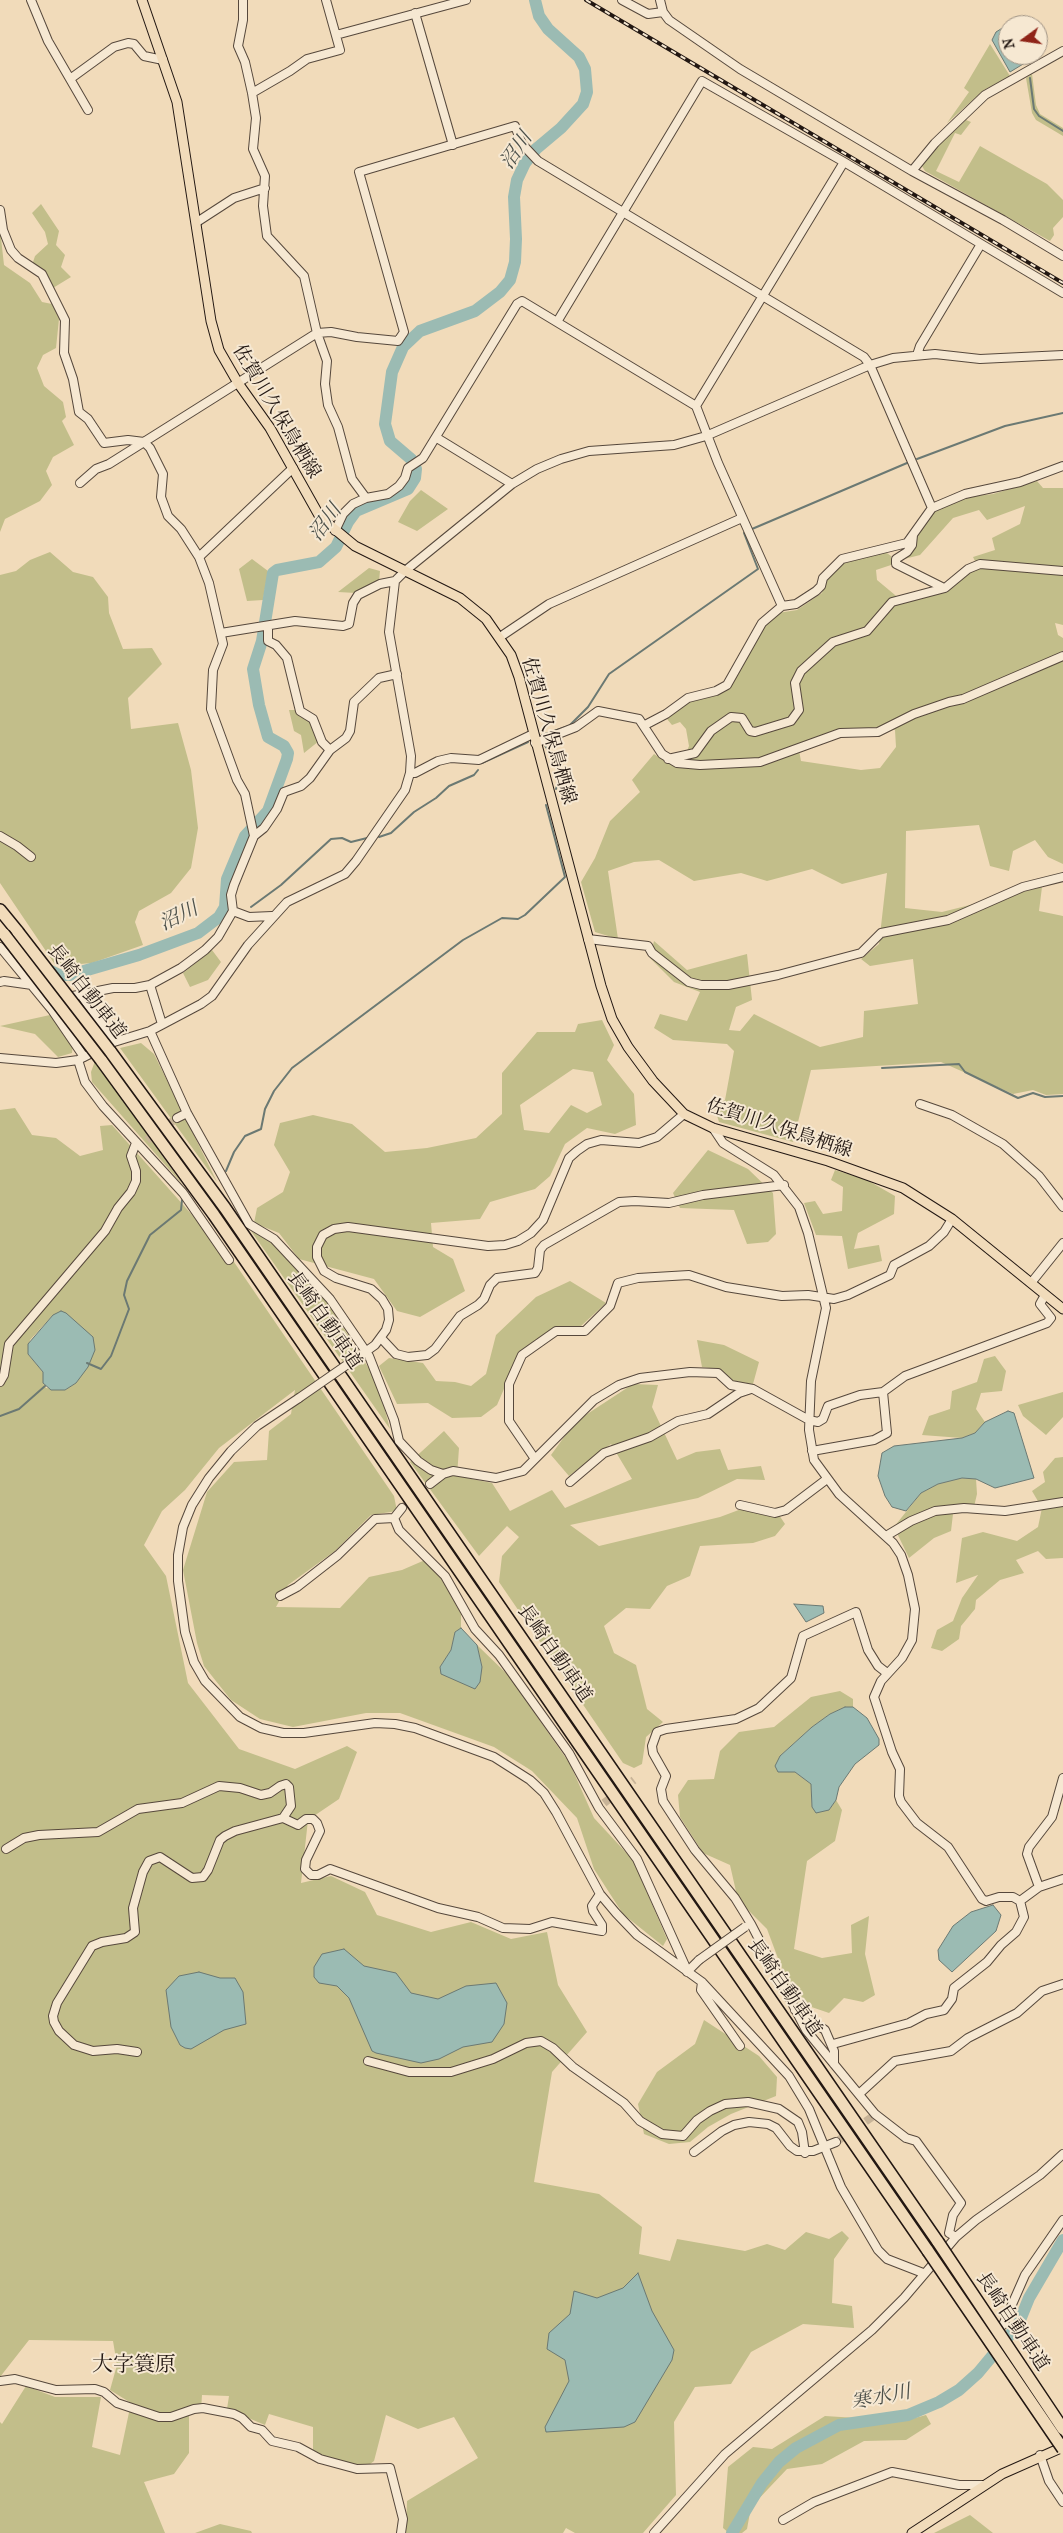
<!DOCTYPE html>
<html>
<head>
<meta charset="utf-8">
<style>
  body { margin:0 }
  #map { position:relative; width:1063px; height:2533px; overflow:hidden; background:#f1dbba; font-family:"IM FELL French Canon",serif }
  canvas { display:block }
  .north { position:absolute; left:998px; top:15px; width:50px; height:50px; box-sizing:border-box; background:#f6e8d2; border:1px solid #a19485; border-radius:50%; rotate:256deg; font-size:14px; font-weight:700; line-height:20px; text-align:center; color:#221712 }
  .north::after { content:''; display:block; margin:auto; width:18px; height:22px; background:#8f2418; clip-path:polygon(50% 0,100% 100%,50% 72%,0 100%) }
</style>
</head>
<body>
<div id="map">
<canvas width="1063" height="2533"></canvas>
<div class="north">N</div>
</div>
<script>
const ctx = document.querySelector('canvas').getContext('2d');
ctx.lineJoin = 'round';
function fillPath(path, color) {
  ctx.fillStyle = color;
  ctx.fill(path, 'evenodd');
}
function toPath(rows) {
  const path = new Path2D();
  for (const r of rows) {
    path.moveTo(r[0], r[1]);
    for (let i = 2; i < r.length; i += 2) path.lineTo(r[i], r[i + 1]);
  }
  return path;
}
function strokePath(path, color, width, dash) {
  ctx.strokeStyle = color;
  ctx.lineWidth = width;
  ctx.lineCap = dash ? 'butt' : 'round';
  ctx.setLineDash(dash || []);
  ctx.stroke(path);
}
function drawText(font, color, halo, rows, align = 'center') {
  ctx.font = font + ' "IM FELL French Canon","Noto Serif JP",serif';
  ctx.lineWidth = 4;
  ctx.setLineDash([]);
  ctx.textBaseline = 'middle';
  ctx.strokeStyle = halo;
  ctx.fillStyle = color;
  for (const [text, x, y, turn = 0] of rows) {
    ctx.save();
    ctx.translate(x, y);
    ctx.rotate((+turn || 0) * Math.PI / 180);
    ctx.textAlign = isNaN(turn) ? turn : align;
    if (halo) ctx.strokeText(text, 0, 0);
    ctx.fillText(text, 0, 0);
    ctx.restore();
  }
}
fillPath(toPath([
  [990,44,1010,76,984,90,947,123,969,92,964,88],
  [1032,74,1036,105,1040,114,1063,128,1063,136,1036,120,1032,113,1026,78],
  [966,120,971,122,961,135,955,133,936,171,959,182,980,146,1047,184,1063,200,1063,217,1053,228,1054,235,1050,241,925,171,922,166,925,158],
  [41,204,59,231,56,245,65,255,61,267,71,277,53,288,32,265,35,256,48,244,45,232,32,213],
  [0,229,4,265,30,283,42,302,52,304,59,319,56,348,43,355,37,368,44,386,63,402,66,417,62,421,74,445,53,457,46,471,52,485,40,501,5,519,0,532],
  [1037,481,1043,488,1063,488,1063,625,1055,623,1058,635,1063,638,1063,864,1048,857,1035,840,1013,851,1009,871,990,866,979,825,906,831,905,908,942,912,1042,887,1039,911,1063,916,1063,1094,1046,1095,1033,1090,1013,1094,941,1062,811,1070,793,1142,719,1122,714,1106,725,1100,734,1051,727,1044,673,1040,654,1028,660,1014,687,1021,700,992,674,982,650,958,654,941,687,970,747,954,752,1000,736,1007,729,1030,740,1031,754,1014,820,1047,863,1037,864,1011,918,1004,913,959,870,966,861,959,879,944,887,873,842,884,812,869,767,881,741,873,694,881,659,860,634,862,608,871,618,939,595,932,581,882,595,858,610,821,640,792,632,780,654,754,663,760,684,759,689,746,686,729,680,722,672,725,667,719,690,701,706,695,718,695,730,686,767,621,778,613,797,610,822,593,826,580,839,565,852,559,884,551,891,556,891,565,876,570,877,580,901,600,949,590,976,563,973,557,995,550,992,538,1020,524,1025,506,987,520,979,510,953,518,920,555,904,559,902,549,910,544,928,515,961,498,993,494],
  [887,726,895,730,896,747,880,768,861,770,801,761,798,745,838,732],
  [421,490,448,509,417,531,398,522,410,501],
  [50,552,73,572,93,577,108,597,109,613,123,649,152,648,162,664,128,698,131,729,178,723,191,770,198,828,191,868,171,893,139,911,135,922,143,945,92,963,56,966,0,883,0,575,16,571,30,560],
  [252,559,268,571,263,600,247,601,239,569],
  [369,568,380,571,379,581,356,593,338,592],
  [289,710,297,710,300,717,311,720,319,741,304,753,301,735,294,731],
  [212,950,221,962,208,980,190,987,183,973],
  [50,1015,73,1044,72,1053,58,1057,35,1034,0,1026],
  [602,1020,614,1045,607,1060,634,1094,636,1125,615,1134,587,1128,565,1144,550,1176,535,1189,490,1202,480,1219,431,1223,433,1247,453,1259,465,1291,420,1317,397,1311,374,1279,299,1259,279,1233,254,1223,257,1208,283,1192,290,1172,274,1145,280,1123,313,1115,352,1124,385,1152,427,1148,476,1138,502,1114,502,1073,537,1032,575,1032,578,1024],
  [573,1069,593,1072,602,1105,587,1113,571,1105,549,1133,524,1130,520,1105],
  [141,1043,154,1054,217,1182,120,1048],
  [95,1061,183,1185,92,1082,91,1072],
  [15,1108,32,1135,56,1138,80,1156,103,1150,100,1126,112,1125,234,1262,394,1496,397,1511,371,1515,335,1551,288,1585,276,1607,340,1608,369,1577,402,1570,425,1560,442,1580,461,1614,461,1628,455,1632,451,1650,440,1667,482,1667,477,1645,508,1675,570,1764,594,1818,633,1860,667,1939,663,1946,623,1914,594,1869,577,1818,532,1771,494,1747,400,1713,366,1713,293,1727,260,1719,231,1700,204,1666,197,1643,183,1570,207,1492,234,1462,267,1460,269,1431,291,1414,295,1390,219,1448,185,1490,162,1511,144,1545,166,1576,188,1683,239,1749,295,1769,347,1746,357,1752,339,1799,308,1820,301,1883,331,1876,365,1892,377,1915,431,1932,471,1922,511,1939,547,1932,558,1985,587,2032,552,2072,534,2182,599,2194,642,2227,639,2254,670,2261,677,2239,745,2251,767,2244,785,2250,806,2232,829,2239,842,2231,849,2238,834,2259,832,2303,852,2306,854,2328,803,2324,751,2352,731,2384,695,2387,674,2422,676,2495,643,2533,575,2533,566,2528,563,2533,406,2533,407,2501,478,2458,454,2417,418,2429,386,2415,374,2461,357,2474,313,2458,313,2427,269,2414,265,2425,227,2409,229,2396,202,2395,201,2410,189,2415,189,2453,174,2474,144,2482,165,2533,0,2533,0,2422,2,2424,26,2386,55,2397,101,2397,92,2447,120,2455,131,2403,110,2390,117,2365,113,2341,29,2340,0,2377,0,1110],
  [53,1315,89,1364,76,1383,65,1390,46,1388,43,1383,43,1372,28,1354,30,1340],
  [708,1150,748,1169,773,1193,776,1234,768,1242,747,1244,734,1210,680,1208,673,1193],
  [835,1170,867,1180,895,1196,894,1214,858,1233,854,1249,879,1245,882,1261,848,1269,842,1236,816,1235,804,1203,815,1201,823,1214,842,1211,843,1187,831,1180],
  [251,1231,277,1245,329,1305,378,1383,390,1429],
  [570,1281,606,1303,581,1326,554,1327,520,1352,497,1405,481,1417,452,1418,428,1403,397,1404,379,1366,389,1358,423,1363,436,1381,455,1382,471,1386,486,1374,496,1335,536,1297],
  [697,1340,724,1345,759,1362,753,1384,732,1381,716,1369,702,1367],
  [995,1356,1006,1371,1002,1391,981,1393,976,1409,985,1422,975,1433,962,1438,922,1435,929,1416,950,1409,952,1391,977,1382,984,1359],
  [633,1384,658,1385,652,1407,677,1460,696,1452,720,1449,728,1470,761,1466,765,1480,737,1479,698,1498,570,1525,599,1546,720,1517,744,1508,779,1515,785,1524,775,1536,753,1543,700,1546,690,1576,667,1586,650,1609,626,1608,604,1626,614,1653,636,1665,647,1709,663,1722,646,1737,642,1764,634,1768,623,1763,499,1582,502,1556,519,1537,507,1526,479,1556,410,1462,444,1431,459,1448,457,1476,492,1483,510,1511,552,1490,565,1508,632,1479,611,1444,569,1476,551,1455,575,1422],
  [1063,1392,1063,1417,1046,1435,1023,1416,1018,1405],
  [1063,1457,1063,1558,1046,1559,1038,1551,1016,1560,1024,1573,1000,1580,976,1600,975,1609,961,1626,959,1639,942,1651,931,1648,937,1630,953,1621,962,1598,978,1575,956,1583,962,1538,983,1532,1017,1541,1038,1527,1042,1508,1032,1491,1045,1482,1043,1472,1055,1458],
  [962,1478,976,1479,977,1494,973,1511,953,1514,951,1531,934,1538,909,1558,894,1527,921,1493,938,1484],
  [840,1691,853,1699,853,1707,845,1707,830,1714,812,1727,780,1756,779,1772,795,1772,811,1784,812,1807,829,1810,836,1800,842,1810,835,1841,807,1861,794,1949,822,1958,852,1953,851,1925,869,1916,865,1954,875,1995,863,2002,844,1998,829,2013,794,2001,767,1929,738,1900,730,1865,703,1853,680,1817,678,1795,688,1780,714,1779,720,1751,739,1732,774,1727,811,1697],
  [704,2020,759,2056,777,2077,776,2096,731,2114,708,2127,690,2142,669,2144,644,2134,638,2104,657,2072,695,2044],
  [926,2415,931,2424,906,2440,864,2441,822,2464,787,2469,751,2507,747,2529,742,2533,729,2533,723,2528,728,2467,753,2447,772,2449,825,2416,904,2421],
  [970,2515,993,2533,934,2533],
  [220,2524,251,2531,252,2533,195,2533]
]), '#c2be8a');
const water = toPath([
  [1012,22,1013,25,1008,25,1008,55,1031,55,1033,58,1010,72,992,40,996,32,1012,22],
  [61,1311,66,1313,93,1337,95,1350,88,1367,76,1383,65,1390,51,1390,43,1383,43,1372,28,1354,28,1344,53,1315,61,1311],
  [1008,1411,1014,1413,1034,1478,995,1488,976,1479,962,1478,938,1484,921,1493,906,1511,892,1507,885,1496,878,1476,882,1453,894,1446,962,1438,975,1433,985,1422,1008,1411],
  [794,1604,823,1606,824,1613,806,1622,794,1604],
  [461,1628,477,1645,482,1667,480,1682,475,1689,441,1674,440,1667,451,1650,455,1632,461,1628],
  [845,1707,853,1707,867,1718,879,1739,879,1745,855,1764,839,1787,836,1800,829,1810,816,1813,812,1807,811,1784,795,1772,778,1772,775,1766,780,1756,812,1727,830,1714,845,1707],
  [993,1905,1001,1915,996,1931,952,1972,939,1960,938,1950,953,1926,971,1912,993,1905],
  [344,1949,364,1966,396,1973,411,1993,438,1999,466,1986,496,1983,507,2003,504,2024,492,2042,463,2047,439,2059,421,2063,376,2053,372,2051,349,1998,337,1986,319,1983,314,1977,314,1967,322,1954,344,1949],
  [199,1972,220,1978,235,1978,243,1992,246,2024,224,2030,191,2049,185,2048,180,2045,171,2027,166,1990,179,1976,199,1972],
  [638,2273,652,2311,674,2350,672,2360,635,2422,624,2427,546,2432,545,2427,569,2381,565,2360,547,2349,549,2333,570,2314,574,2291,597,2298,623,2288,638,2273]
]);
fillPath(water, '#9bbbb3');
strokePath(water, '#6b7973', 1);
strokePath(toPath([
  [1030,78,1034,109,1039,116,1063,131],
  [917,459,1005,426,1063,413],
  [752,529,907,463],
  [542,735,569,726,588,707,609,674,758,569,744,533],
  [544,744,555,761,559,779,556,789],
  [482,763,528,742],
  [379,837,391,833,414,812,436,798,449,786,474,775,478,770],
  [251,907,281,885,331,839,342,838,351,842,367,838],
  [882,1068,959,1064,965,1072,1018,1098,1033,1093,1045,1097,1063,1096],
  [226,1171,234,1152,245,1136,261,1129,265,1109,274,1091,292,1068,463,940,502,918,518,919,525,915,565,877,546,805],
  [87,1363,101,1369,111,1356,129,1309,124,1295,127,1281,150,1235,181,1210,182,1200],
  [0,1416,19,1409,45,1386]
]), '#6b7973', 2);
strokePath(toPath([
  [44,968,59,975,70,975,139,955,198,933,219,917,225,907,227,879,245,836,268,811,287,759,288,753,284,746,268,737,259,705,253,669,262,641,273,573,277,570,319,562,336,547,348,522,356,511,408,489,415,478,416,469,411,459,390,441,385,424,392,372,403,347,420,331,475,311,500,292,510,280,515,262,516,239,514,197,517,180,525,163,536,149,561,128,583,104,587,92,585,69,579,57,548,29,539,16,535,0],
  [732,2533,762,2483,779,2462,796,2448,839,2425,908,2415,939,2402,959,2390,978,2373,1018,2325,1029,2298,1063,2240]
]), '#9bbbb3', 12);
strokePath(toPath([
  [147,1140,177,1118],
  [402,1508,430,1484],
  [604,1803,634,1780],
  [836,2142,872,2117]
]), '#c8b498', 8, [8, 4]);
const minor = toPath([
  [31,0,48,41,88,110],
  [243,0,243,20,238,46,245,62,252,93,256,118,253,149,265,176,263,206,267,236,304,276,317,333,327,361,325,384,328,405,338,427,352,479,366,498],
  [622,0,648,14,663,12],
  [660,0,663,12,669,20,740,69,912,171,1003,220,1063,256],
  [415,13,453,145],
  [336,35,466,0],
  [70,79,114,47,128,43,134,44,144,56,163,60],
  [252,93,290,71,307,59,340,50,326,0],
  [912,171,935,143,985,95,1063,51],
  [0,210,3,230,11,250,18,258,42,274,65,320,64,353,73,379,79,412,88,419,104,443,128,440,144,442,150,448,163,474,161,497,168,516,181,529,199,557,209,583,223,644,213,670,211,709,237,780,245,794,254,836,234,885,231,895,233,911,218,937,205,950,181,968,150,985,135,988,113,988,73,996,52,1010],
  [197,222,234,198,265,188],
  [557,322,702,81,844,162,1063,293],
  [917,355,920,346,981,244],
  [696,406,844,162],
  [437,438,512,484],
  [80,483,96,469,109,464,317,333,331,332,357,337,398,341,404,332,359,172,515,126,522,144,538,161,864,357,870,365,932,508],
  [335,531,343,514,353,504,366,498,388,494,399,486,405,478,408,468,423,458,517,304,522,301,696,406,718,463,782,606],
  [913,535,912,545,907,552,896,559,896,564,944,588],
  [199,557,293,468],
  [268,626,268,641,276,645,287,658,300,711,313,719,322,742,330,750],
  [221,633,295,621,343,626,349,624,353,603,358,595,380,584,395,581,405,571,512,484,537,469,561,459,589,451,674,445,706,436,870,365,893,358,935,354,980,359,1063,355],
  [500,637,549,604,742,518],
  [645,725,666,714,688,698,716,691,727,685,762,623,782,606,796,604,816,591,821,586,823,578,842,559,907,543,932,508,965,494,1020,482,1063,466],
  [535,743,576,727,598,711,639,719,662,754,677,763,700,765,760,762,840,733,878,732,914,714,949,702,963,699,1063,656],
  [668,759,695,753,711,731,731,717,742,718,750,731,755,732,791,721,799,710,795,683,801,671,833,642,867,631,892,602,945,588,968,569,980,564,1063,571],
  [410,773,415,773,438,761,451,758,479,760,533,734],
  [0,836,17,846,31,857],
  [254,836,264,828,277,809,284,792,301,786,310,778,330,750,346,738,350,731,354,702,379,678,397,674],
  [233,911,249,917,272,916],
  [588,939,648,946,652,953,689,982,701,985,728,985,778,975,861,953,881,933,948,920,1023,887,1063,877],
  [0,947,52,1010,84,1057],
  [0,982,4,981,32,985],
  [150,985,162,1024],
  [81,995,114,1042],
  [150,1031,187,1113,249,1224,274,1239,330,1299,369,1356,394,1420,399,1441,418,1461,431,1470,443,1474],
  [0,1058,56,1063,78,1060,114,1042,150,1031,201,1004,212,996,248,945,287,902,345,874,356,861,405,790,410,773,411,756,389,632,395,581],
  [78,1060,85,1082,103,1106,183,1193,229,1260],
  [920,1104,952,1115,1003,1144,1039,1176,1063,1207],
  [177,1118,187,1113],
  [713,1128,723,1143,774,1175,799,1207,808,1233,826,1308,811,1381,809,1430,814,1460,839,1494,893,1543,901,1555,908,1575,915,1609,912,1640,902,1658,881,1681,874,1697,892,1752,900,1769,899,1796,901,1802,917,1823,948,1847,982,1899,986,1901,999,1897,1013,1897,1020,1901,1024,1917,1016,1932,1001,1945,987,1962,954,1988,952,1999,944,2010,926,2014,909,2023,833,2044],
  [1031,1283,1063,1243],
  [381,1338,396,1354,408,1357,427,1355,435,1349,460,1316,478,1305,484,1299,490,1285,497,1278,535,1273,538,1268,540,1250,544,1245,619,1202,635,1201,669,1203,703,1195,784,1185],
  [361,1355,375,1345,386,1330,389,1320,388,1309,382,1299,371,1289,336,1278,324,1271,317,1257,317,1247,323,1235,334,1229,348,1227,488,1246,505,1245,518,1241,531,1233,543,1220,569,1158,577,1151,587,1144,601,1140,639,1143,657,1137,684,1114],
  [0,1382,4,1375,9,1344,105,1231,118,1208,131,1192,136,1181,136,1171,131,1156,136,1143],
  [299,1398,257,1426,231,1451,209,1478,192,1505,183,1527,178,1555,178,1581,185,1632,194,1662,205,1681,240,1717,261,1728,283,1733,304,1733,375,1723,395,1724,415,1728,494,1757,530,1780,544,1793,556,1812,600,1894,616,1913,637,1935,702,1982,789,2076,809,2109,841,2187,878,2250,887,2259,923,2273],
  [812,1451,874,1440,887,1433,883,1392],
  [535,1459,509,1421,509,1384,522,1355,556,1331,585,1331,610,1306,618,1283,638,1278,689,1275,726,1287,782,1296,808,1295,834,1299,848,1295,890,1275,894,1265,929,1246,944,1232,952,1219],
  [570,1482,604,1453,650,1437,678,1421,708,1414,739,1393,751,1389],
  [430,1484,443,1474,453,1471,496,1478,523,1471,594,1400,619,1385,640,1378,690,1372,718,1373,731,1385,753,1389,809,1420,818,1422,823,1419,828,1406,860,1395,883,1392,905,1376,1047,1323,1051,1318,1040,1304,1045,1295],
  [740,1505,775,1513,786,1510,827,1479],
  [394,1518,399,1530,445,1576,475,1629,499,1655,569,1753,599,1808,637,1859,687,1970],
  [394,1518,402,1508],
  [886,1536,911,1521,935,1511,964,1508,1005,1511,1063,1502],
  [280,1596,297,1587,338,1555,375,1519,394,1518],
  [887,1673,878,1666,868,1650,856,1612,803,1636,791,1678,759,1708,736,1719,666,1729,657,1732,652,1746,653,1753,666,1776,661,1789,663,1801,695,1850,735,1898,751,1924,806,2030,875,2114,906,2138,916,2141,961,2203,953,2215,949,2233,956,2237],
  [283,1818,298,1825,306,1819,313,1819,317,1823,320,1831,306,1860,305,1869,311,1875,318,1875,330,1869,438,1908,478,1917,503,1928,530,1929,552,1922,602,1931,602,1925,593,1911,592,1906,600,1894],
  [6,1849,24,1838,39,1835,98,1832,138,1809,182,1803,219,1786,240,1788,261,1795,270,1793,280,1786,286,1784,289,1787,291,1806,283,1818,235,1831,225,1836,220,1840,208,1870,203,1877,192,1878,160,1857,149,1861,143,1872,133,1908,135,1932,126,1938,102,1942,92,1946,57,2003,53,2016,54,2022,59,2031,74,2045,93,2051,117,2049,137,2052],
  [1039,1887,1027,1854,1029,1847,1052,1817,1063,1778],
  [1020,1901,1039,1887,1063,1879],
  [687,1972,699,1960],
  [702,1982,701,1990,740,2046],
  [795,2010,825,2030,834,2051,834,2064],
  [368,2061,409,2072,451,2072,493,2059,526,2043,541,2041,553,2048,573,2067,624,2103,640,2121,662,2134,683,2136,697,2120,710,2111,725,2104,748,2102,779,2109,798,2122,802,2132,805,2153],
  [859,2094,895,2061,951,2051,968,2038,1017,2013,1042,1991,1063,1984],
  [694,2152,722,2131,734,2125,749,2122,768,2124,776,2128,790,2146,797,2151,813,2151,836,2142],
  [1003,2325,1025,2275,1063,2220],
  [0,2381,15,2379,56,2390,95,2389,104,2392,117,2403,159,2417,171,2417,194,2409,203,2408,234,2414,242,2418,251,2427,262,2430,272,2441,298,2447,320,2459,357,2469,390,2468,403,2519,401,2533],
  [1040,2455,1049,2481,1063,2502],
  [783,2520,814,2502,892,2472,959,2485,984,2485],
  [654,2533,725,2454,872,2330,904,2298,956,2237,976,2220,1040,2175,1063,2154]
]);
const major = toPath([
  [142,0,177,102,211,321,219,350,238,383,270,428,320,517,355,546,460,598,486,619,511,655,519,677,601,986,612,1019,628,1047,653,1081,684,1114,713,1128,828,1161,903,1188,952,1219,1063,1309],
  [912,2533,1002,2474,1063,2447]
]);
const highway = toPath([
  [0,910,18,932],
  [110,1051,225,1208,938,2242],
  [101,1060,214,1215,928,2251]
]);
strokePath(minor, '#56483c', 10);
strokePath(major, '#221712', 11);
strokePath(highway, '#221712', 14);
strokePath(minor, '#f6e8d2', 8);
strokePath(major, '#f1dbba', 9);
strokePath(highway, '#f1dbba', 11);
const rail = toPath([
  [586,0,1063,283]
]);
strokePath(rail, '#221712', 4);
strokePath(rail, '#f6e8d2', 2, [5.5]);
const minorBridge = toPath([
  [299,1398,361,1355],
  [699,1960,745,1927]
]);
const highwayBridge = toPath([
  [18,932,110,1051],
  [4,934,101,1060],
  [938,2242,1063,2429],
  [928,2251,1063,2449]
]);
strokePath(minorBridge, '#56483c', 10, []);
strokePath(highwayBridge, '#221712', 14, []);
strokePath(minorBridge, '#f6e8d2', 8);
strokePath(highwayBridge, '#f1dbba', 11);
drawText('19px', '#221712', '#f6e8d2', [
  ["佐賀川久保鳥栖線",276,412,59],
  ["佐賀川久保鳥栖線",548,731,74],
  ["長崎自動車道",86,992,52],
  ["佐賀川久保鳥栖線",779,1129,18],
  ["長崎自動車道",324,1321,55],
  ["長崎自動車道",554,1654,55],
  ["長崎自動車道",784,1988,55],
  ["長崎自動車道",1012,2322,56]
]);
drawText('italic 20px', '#4c504a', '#f6e8d2', [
  ["沼川",517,151,-56],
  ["沼川",326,523,-54],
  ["沼川",179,917,-26],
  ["寒水川",881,2398,-11]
]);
drawText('21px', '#221712', '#f6e8d2', [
  ["大字簑原",134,2366]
]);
</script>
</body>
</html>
